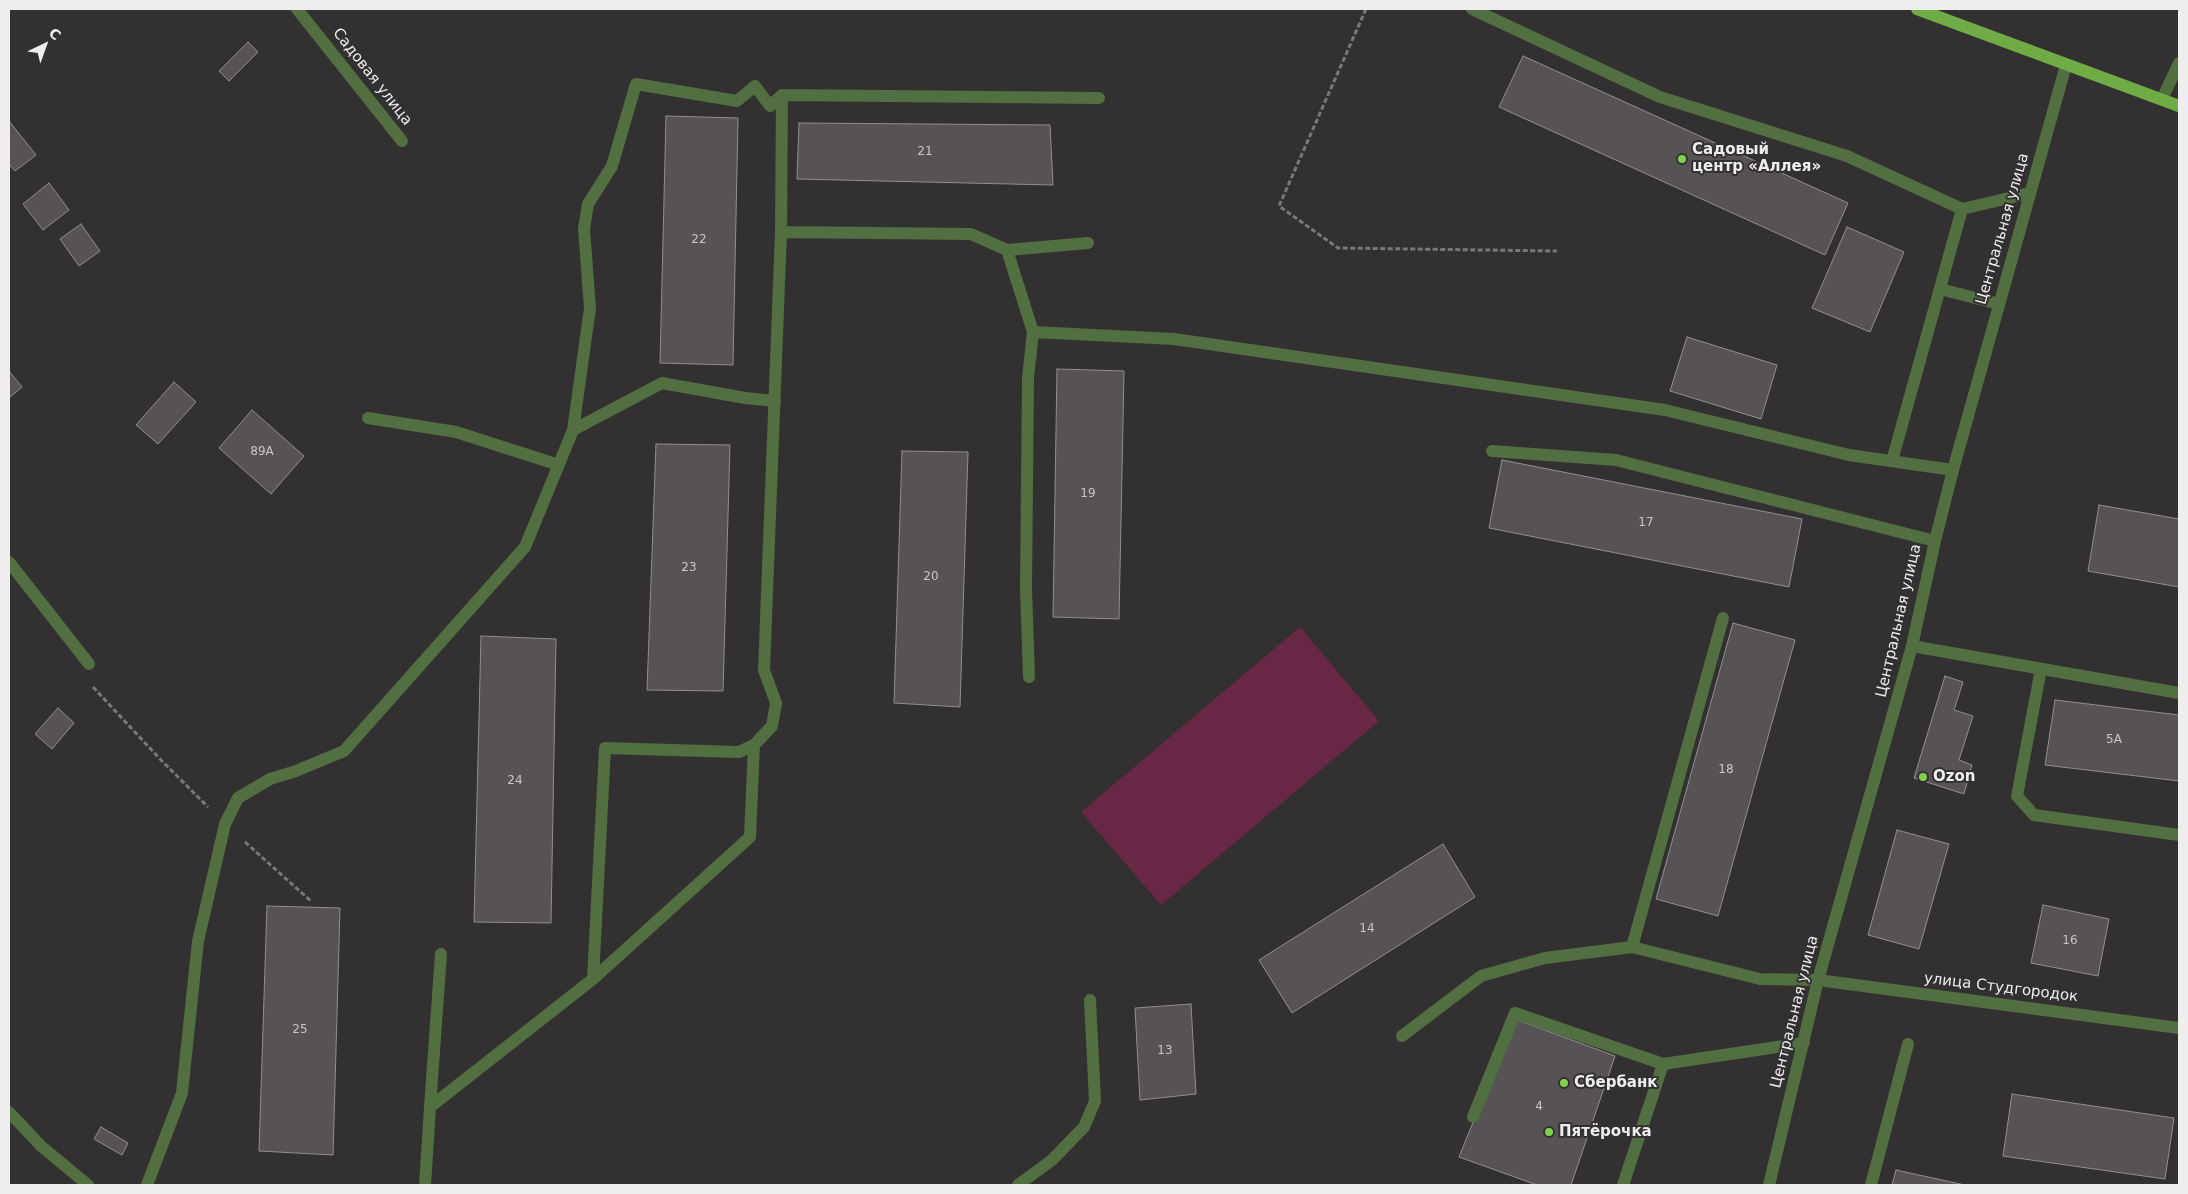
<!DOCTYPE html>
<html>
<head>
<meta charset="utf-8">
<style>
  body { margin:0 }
  #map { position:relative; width:2188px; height:1194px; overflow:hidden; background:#333031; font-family:"DejaVu Sans",sans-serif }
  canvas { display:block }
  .frame { position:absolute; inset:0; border:10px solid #efedee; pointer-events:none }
  .north { position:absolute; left:20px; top:20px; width:50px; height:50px; -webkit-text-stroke:4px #333031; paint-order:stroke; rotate:42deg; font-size:14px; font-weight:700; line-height:20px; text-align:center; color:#efedee }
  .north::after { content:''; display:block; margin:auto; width:18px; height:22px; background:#efedee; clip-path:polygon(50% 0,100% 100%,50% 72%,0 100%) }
</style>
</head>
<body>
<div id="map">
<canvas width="2188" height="1194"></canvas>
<div class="frame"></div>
<div class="north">С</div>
</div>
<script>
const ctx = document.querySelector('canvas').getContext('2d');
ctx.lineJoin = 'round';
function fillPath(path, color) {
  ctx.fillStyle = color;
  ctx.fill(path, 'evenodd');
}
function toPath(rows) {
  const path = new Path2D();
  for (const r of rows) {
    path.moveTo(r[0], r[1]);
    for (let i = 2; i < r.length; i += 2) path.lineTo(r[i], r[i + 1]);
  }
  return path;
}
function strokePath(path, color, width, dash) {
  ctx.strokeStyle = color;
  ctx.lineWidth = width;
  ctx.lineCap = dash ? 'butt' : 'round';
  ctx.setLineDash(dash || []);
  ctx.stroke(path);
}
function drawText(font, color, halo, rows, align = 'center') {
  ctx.font = font + ' "DejaVu Sans",sans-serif';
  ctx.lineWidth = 4;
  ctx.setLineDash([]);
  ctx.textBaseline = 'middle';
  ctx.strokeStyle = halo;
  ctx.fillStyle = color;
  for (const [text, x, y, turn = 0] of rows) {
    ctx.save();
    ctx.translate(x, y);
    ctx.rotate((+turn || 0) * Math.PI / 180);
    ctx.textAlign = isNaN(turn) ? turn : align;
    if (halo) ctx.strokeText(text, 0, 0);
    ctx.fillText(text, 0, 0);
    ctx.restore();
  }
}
fillPath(toPath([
  [1300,627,1379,721,1161,905,1081,812]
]), '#682744');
const building = toPath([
  [248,42,258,52,229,81,219,71,248,42],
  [1523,56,1848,203,1825,255,1499,107,1523,56],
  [666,116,738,118,733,365,660,363,666,116],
  [9,121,36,155,15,171,9,164,9,121],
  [799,123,1050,125,1053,185,797,179,799,123],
  [49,183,69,210,43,230,23,204,49,183],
  [81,224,100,251,79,266,60,239,81,224],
  [1847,227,1904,252,1870,332,1812,308,1847,227],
  [1687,337,1777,365,1761,419,1670,391,1687,337],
  [1057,369,1124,371,1119,619,1053,617,1057,369],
  [9,371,22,387,9,398,9,371],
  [174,382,196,402,158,444,136,425,174,382],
  [252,410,304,456,271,494,219,448,252,410],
  [656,444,730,445,723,691,647,690,656,444],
  [902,451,968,452,960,707,894,703,902,451],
  [1502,460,1802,519,1789,587,1489,528,1502,460],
  [2099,505,2179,519,2179,587,2088,571,2099,505],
  [1733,623,1795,640,1718,916,1656,899,1733,623],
  [481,636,556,639,551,923,474,922,481,636],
  [1945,676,1963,682,1954,710,1973,716,1959,760,1972,765,1964,794,1914,778,1945,676],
  [2055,700,2179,715,2179,781,2045,765,2055,700],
  [58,708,74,723,52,749,35,734,58,708],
  [1897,830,1949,844,1919,949,1868,935,1897,830],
  [1443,844,1475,897,1292,1013,1259,960,1443,844],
  [2043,905,2109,919,2098,976,2031,963,2043,905],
  [267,906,340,908,333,1155,259,1151,267,906],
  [1191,1004,1196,1094,1140,1100,1135,1008,1191,1004],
  [1515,1019,1615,1056,1571,1185,1537,1185,1459,1157,1515,1019],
  [2012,1094,2174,1118,2165,1179,2003,1156,2012,1094],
  [101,1127,128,1143,122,1155,94,1139,101,1127],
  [1896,1170,1965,1185,1892,1185,1896,1170]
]);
fillPath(building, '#575355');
strokePath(building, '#938f90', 1);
strokePath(toPath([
  [1366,9,1279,206,1338,248,1557,251],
  [93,687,160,759,208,807],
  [245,842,312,902]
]), '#7a7778', 3, [5, 2.5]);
strokePath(toPath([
  [297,9,402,141],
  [1472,9,1660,97,1847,156,1962,209],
  [782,95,1099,98],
  [2162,99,2179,63],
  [1007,250,1088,243],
  [1940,289,1999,304],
  [368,418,456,432,559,465],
  [573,430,662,383,745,398,775,401],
  [1492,451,1616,460,1935,541],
  [1892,461,1962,209,2030,193],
  [9,562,89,664],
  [1723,618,1632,947,1760,979,1818,980,2179,1028],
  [1912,646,2179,693],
  [2041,669,2017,796,2034,815,2179,835],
  [1029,677,1026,588,1028,378,1033,332],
  [593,979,750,837,754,745],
  [1402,1036,1481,976,1545,958,1632,947],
  [430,1107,441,954],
  [9,1112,41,1146,88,1185],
  [1473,1117,1515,1013,1663,1064],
  [147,1185,182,1093,198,941,225,824,238,798,270,779,296,771,344,751,525,547,573,430,590,308,584,229,588,204,612,166,636,84,737,101,755,86,770,106,782,95,781,232],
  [425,1185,430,1107,593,979,605,748,739,752,754,745,772,726,776,703,764,670,781,232,971,234,1007,250,1033,332,1174,339,1665,410,1849,455,1953,470],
  [1018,1185,1052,1160,1084,1127,1095,1101,1090,1000],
  [1623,1185,1663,1064,1804,1043],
  [1769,1185,1818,980,1912,646,1935,541,1953,470,2066,65],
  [1871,1185,1908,1044]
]), '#516f40', 12);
strokePath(toPath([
  [1917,9,2179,106]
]), '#6fac45', 12);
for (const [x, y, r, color] of [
  [1682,159,5,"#83d04e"],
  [1923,777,5,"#83d04e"],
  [1564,1083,5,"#83d04e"],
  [1549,1132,5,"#83d04e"]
]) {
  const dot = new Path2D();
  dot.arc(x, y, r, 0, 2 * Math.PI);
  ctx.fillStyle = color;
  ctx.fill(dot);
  strokePath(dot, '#333031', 2);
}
drawText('12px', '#c9c6c8', null, [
  ["21",925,152],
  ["22",699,240],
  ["89А",262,452],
  ["19",1088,494],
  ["17",1646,523],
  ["23",689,568],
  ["20",931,577],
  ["5А",2114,740],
  ["18",1726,770],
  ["24",515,781],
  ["14",1367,929],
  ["16",2070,941],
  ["25",300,1030],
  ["13",1165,1051],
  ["4",1539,1107]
]);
drawText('15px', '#efedee', '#333031', [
  ["Садовая улица",372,77,52],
  ["Центральная улица",2003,229,-74],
  ["Центральная улица",1899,621,-77],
  ["улица Студгородок",2001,988,7],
  ["Центральная улица",1795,1012,-76]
]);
drawText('bold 15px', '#efedee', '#333031', [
  ["Садовый",1692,150],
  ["центр «Аллея»",1692,167],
  ["Ozon",1933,777],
  ["Сбербанк",1574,1083],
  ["Пятёрочка",1559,1132]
], 'left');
</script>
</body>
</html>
